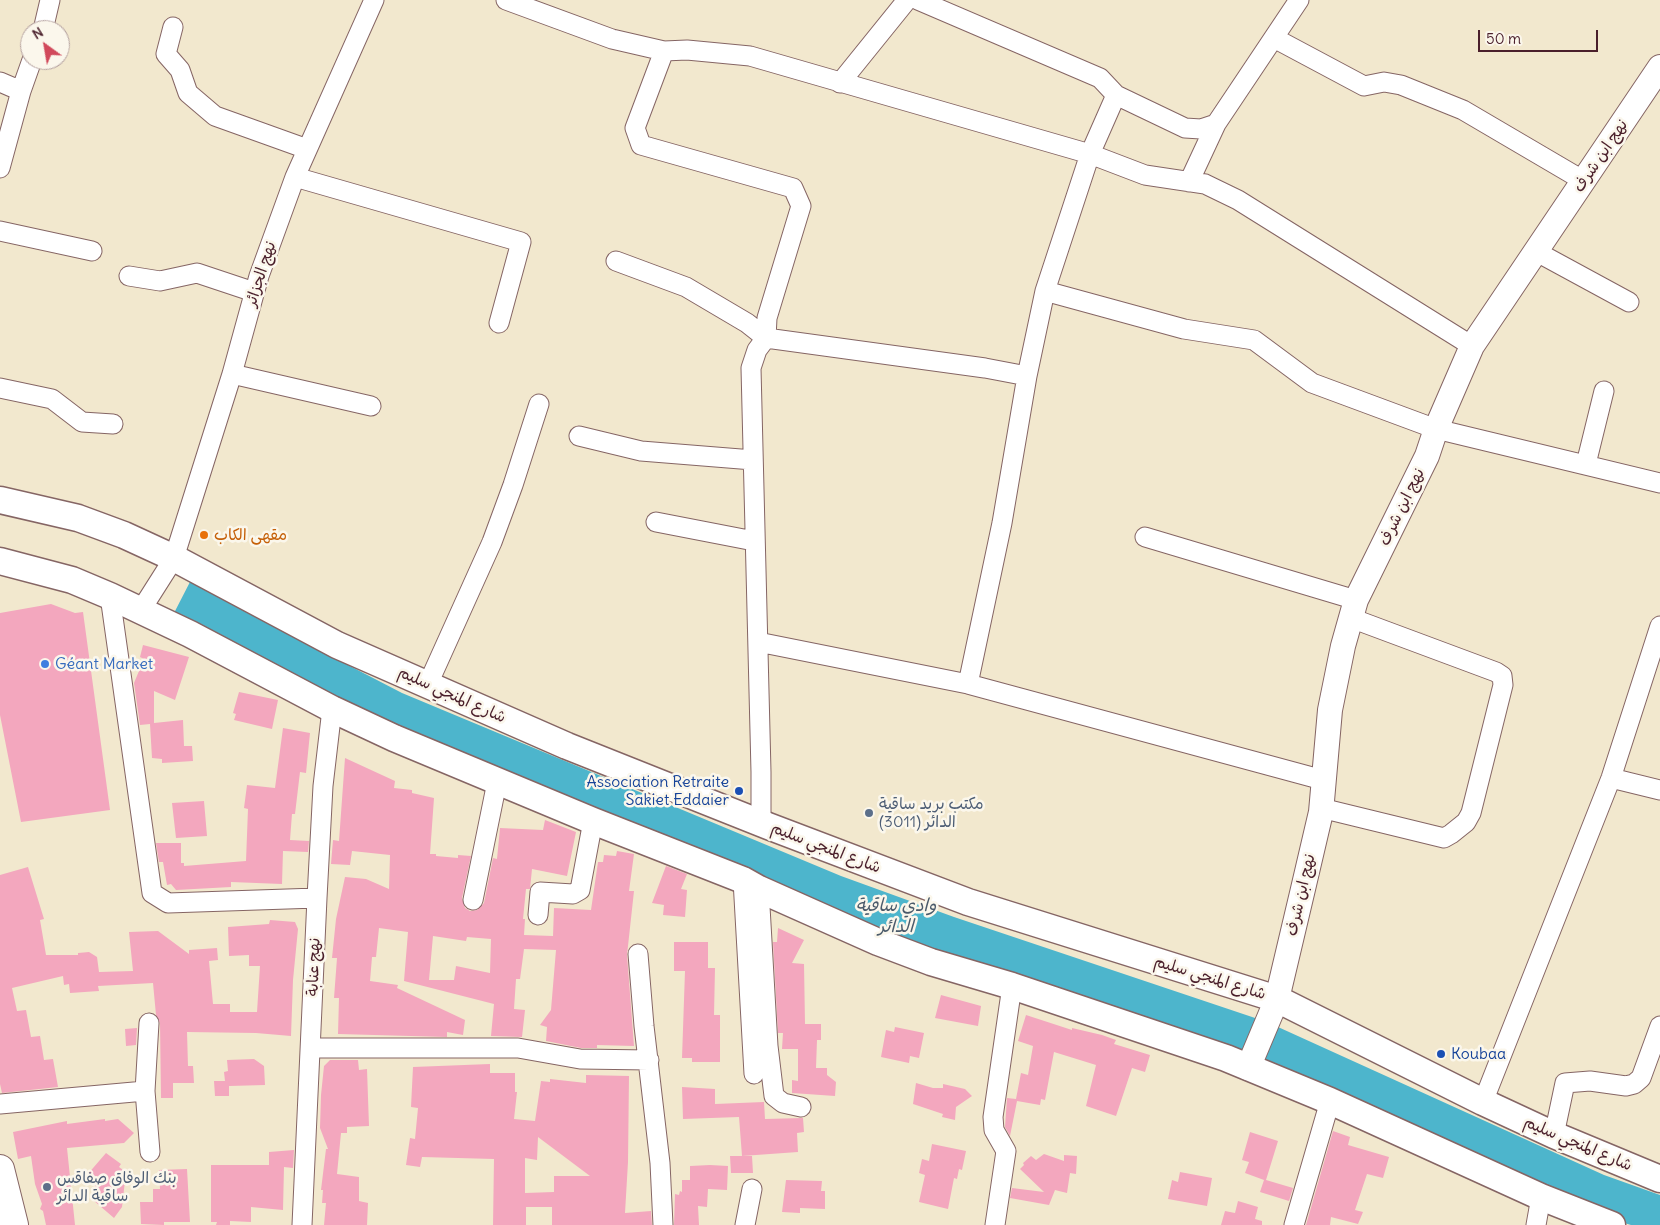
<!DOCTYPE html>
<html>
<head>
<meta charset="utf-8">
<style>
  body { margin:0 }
  #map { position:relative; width:1660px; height:1225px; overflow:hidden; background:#f2e8ce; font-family:Delius,sans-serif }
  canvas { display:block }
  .north { position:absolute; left:20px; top:20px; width:50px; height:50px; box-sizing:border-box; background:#fbf7ec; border:1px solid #b4a19f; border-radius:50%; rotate:328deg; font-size:14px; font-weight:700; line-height:20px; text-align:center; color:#4a1f2b }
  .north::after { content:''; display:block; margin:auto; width:18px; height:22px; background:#d1495b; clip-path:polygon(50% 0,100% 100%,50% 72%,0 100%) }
  .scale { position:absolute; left:1478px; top:30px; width:120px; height:22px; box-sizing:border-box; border:2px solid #4a1f2b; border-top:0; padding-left:6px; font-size:15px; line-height:18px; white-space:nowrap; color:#4a1f2b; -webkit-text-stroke:4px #fbf7ec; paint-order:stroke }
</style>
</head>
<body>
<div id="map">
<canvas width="1660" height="1225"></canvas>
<div class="north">N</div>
<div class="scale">50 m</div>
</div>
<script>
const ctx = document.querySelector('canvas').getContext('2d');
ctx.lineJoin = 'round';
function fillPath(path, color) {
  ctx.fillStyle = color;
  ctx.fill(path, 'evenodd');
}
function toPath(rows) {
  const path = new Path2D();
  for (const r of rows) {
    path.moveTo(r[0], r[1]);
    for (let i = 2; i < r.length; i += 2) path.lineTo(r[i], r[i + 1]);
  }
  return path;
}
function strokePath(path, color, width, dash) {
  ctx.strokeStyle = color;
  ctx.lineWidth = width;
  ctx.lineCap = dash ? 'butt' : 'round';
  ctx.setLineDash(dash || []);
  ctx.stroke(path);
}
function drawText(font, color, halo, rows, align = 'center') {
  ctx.font = font + ' Delius,"Playpen Sans Arabic",sans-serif';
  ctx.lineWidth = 5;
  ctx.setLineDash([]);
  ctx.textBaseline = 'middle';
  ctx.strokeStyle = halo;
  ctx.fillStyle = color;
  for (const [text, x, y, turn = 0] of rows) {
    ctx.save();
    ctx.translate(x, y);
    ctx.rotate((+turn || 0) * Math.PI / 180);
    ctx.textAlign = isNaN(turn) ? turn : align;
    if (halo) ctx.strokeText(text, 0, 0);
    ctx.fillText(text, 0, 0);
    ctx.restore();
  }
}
fillPath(toPath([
  [191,580,238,608,402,693,841,876,954,917,1267,1022,1604,1175,1660,1195,1660,1225,1631,1225,1614,1220,891,936,388,727,173,615]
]), '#4db5cc');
fillPath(toPath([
  [51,604,75,613,83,612,110,810,21,822,0,715,0,613],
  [143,645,189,657,175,700,154,691,154,723,183,720,184,746,192,746,193,761,162,763,162,759,152,758,150,724,140,725,134,683,144,659,140,657],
  [239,692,278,700,272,729,234,720,236,714,233,713],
  [283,728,310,733,306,773,300,772,295,814,292,814,290,840,309,841,308,852,283,851,282,884,231,882,231,887,176,890,171,884,167,885,163,862,159,862,156,843,181,843,181,863,184,863,184,866,246,861,248,809,244,808,247,785,275,788],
  [345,758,395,781,394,788,412,790,412,793,434,798,430,854,436,854,436,856,458,858,458,855,471,856,462,898,465,908,470,911,477,910,484,903,493,858,497,859,500,828,543,830,545,820,576,832,567,876,532,869,530,889,526,889,523,919,525,919,524,935,553,936,554,908,591,910,598,862,603,862,604,855,616,856,617,851,634,854,629,891,634,891,627,955,634,1046,597,1045,597,1048,581,1048,546,1041,547,1027,540,1025,551,1010,556,950,524,949,520,979,516,979,514,1009,525,1010,522,1037,491,1036,494,1004,404,981,408,932,379,928,376,957,372,957,370,981,398,985,397,988,465,1020,463,1035,447,1032,447,1037,338,1034,339,998,334,998,337,958,332,958,336,919,345,877,366,879,389,889,390,855,352,851,350,865,331,864,333,840,339,841],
  [433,936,466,941,467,937,491,939,490,973,456,966,454,980,429,980],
  [204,801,207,836,176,838,172,803],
  [666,866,687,874,681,889,687,890,685,917,663,915,664,905,652,903],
  [28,867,44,919,40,920,46,955,78,955,78,953,89,952,97,957,99,972,133,971,129,932,158,931,189,954,189,950,217,948,218,960,209,961,213,1004,230,1004,230,1012,257,1012,260,966,249,966,249,955,229,956,228,927,269,924,270,920,295,922,298,929,293,980,291,1036,256,1033,187,1032,188,1066,193,1066,194,1083,173,1083,173,1098,161,1098,160,1023,156,1015,153,983,98,986,99,991,70,993,69,984,64,985,63,976,12,988,17,1011,26,1010,31,1037,40,1036,44,1060,53,1059,58,1087,2,1093,0,1084,0,875],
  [778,928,804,940,792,963,804,964,805,1024,821,1024,821,1040,817,1040,816,1068,827,1068,827,1075,836,1082,835,1096,792,1093,792,1080,798,1081,798,1049,782,1049,783,1033,778,1033,773,942,777,942],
  [674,942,708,942,708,968,715,968,714,1015,720,1015,720,1062,692,1062,692,1058,682,1058,685,971,674,971],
  [941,995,981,1006,978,1026,935,1018],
  [1026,1015,1072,1030,1072,1028,1102,1035,1116,1040,1114,1044,1150,1055,1145,1072,1132,1068,1116,1116,1086,1106,1096,1065,1054,1052,1045,1100,1041,1099,1040,1105,1017,1101,1010,1136,1005,1127,1007,1098,1016,1099,1021,1073,1028,1075,1033,1046,1018,1041],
  [895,1027,924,1033,919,1058,910,1056,909,1063,881,1057,886,1030,894,1032],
  [137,1028,136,1045,126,1046,125,1029],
  [254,1059,264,1066,265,1085,229,1086,229,1096,215,1096,214,1081,225,1081,224,1072,228,1071,227,1060],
  [330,1060,358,1060,359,1070,367,1069,369,1126,347,1127,347,1133,341,1133,337,1174,359,1177,359,1201,368,1203,367,1225,324,1225,326,1203,322,1203,323,1190,321,1190,326,1149,328,1149,320,1128,321,1095,324,1066],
  [490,1064,490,1073,515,1073,515,1092,517,1092,514,1119,535,1121,541,1081,550,1082,550,1079,586,1083,586,1075,629,1076,628,1162,625,1213,651,1211,652,1225,552,1225,552,1207,526,1207,526,1225,493,1225,494,1159,422,1157,420,1167,406,1165,410,1138,415,1139,418,1108,411,1107,413,1067],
  [538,1137,590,1176,554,1176,554,1192,525,1193,525,1158,537,1160],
  [916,1083,933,1088,943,1088,943,1084,965,1089,972,1096,956,1107,955,1120,942,1117,943,1114,913,1104],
  [682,1087,715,1089,715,1104,764,1102,765,1119,803,1118,804,1132,797,1133,798,1152,742,1156,739,1117,683,1119],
  [105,1119,105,1121,118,1119,134,1133,124,1143,67,1148,75,1225,46,1225,43,1211,40,1209,42,1204,35,1184,31,1156,18,1159,13,1132,67,1121,67,1124],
  [1333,1131,1350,1137,1348,1145,1389,1157,1383,1178,1367,1174,1355,1210,1363,1212,1358,1224,1331,1217,1330,1225,1306,1225],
  [1250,1132,1278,1141,1266,1180,1293,1188,1289,1201,1260,1192,1264,1180,1245,1173,1249,1162,1242,1160],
  [932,1144,966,1151,962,1170,959,1169,957,1179,954,1178,948,1209,919,1202,925,1175,919,1173,922,1159,929,1161],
  [294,1150,293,1168,284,1167,283,1210,251,1207,251,1222,230,1221,230,1225,216,1225,217,1222,211,1222,211,1165,269,1165,269,1152],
  [106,1153,121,1164,119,1167,126,1172,122,1207,114,1218,93,1200,98,1194,94,1182,87,1175],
  [1044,1154,1064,1161,1064,1155,1077,1156,1076,1174,1070,1173,1067,1193,1055,1190,1049,1205,1010,1198,1012,1188,1044,1192,1020,1169,1024,1165,1023,1163,1031,1156,1036,1160],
  [730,1156,752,1156,753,1173,731,1173],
  [710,1165,728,1166,727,1190,708,1189,707,1207,698,1206,699,1225,674,1225,675,1194,679,1195,680,1191,682,1192,682,1180,690,1180,690,1166],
  [187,1169,190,1222,164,1222,164,1225,141,1224,140,1202,153,1202,153,1189,160,1189,159,1170],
  [1180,1172,1212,1178,1207,1206,1168,1199,1172,1180,1178,1182],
  [786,1180,822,1181,821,1191,825,1191,825,1209,800,1208,800,1213,782,1212],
  [1238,1201,1258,1207,1255,1219,1262,1221,1262,1225,1221,1225,1225,1211,1235,1213]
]), '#f3a7be');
const minor = toPath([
  [506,0,612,39,664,51,687,50,750,56,1090,154,1145,175,1205,184,1238,200,1472,346],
  [918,0,1100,78,1116,95,1185,128,1201,129,1216,124],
  [173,27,166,54,180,70,188,93,215,116,307,149],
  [43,30,50,0],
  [1274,38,1364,86,1384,82,1401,85,1463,110,1584,181],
  [664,51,635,128,641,145,793,188,801,206,767,318,766,338,757,350,751,368,761,772,761,823],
  [0,82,21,91],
  [840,83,907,0],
  [0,168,21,91,32,60],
  [295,177,521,242,499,323],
  [1189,182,1216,124,1299,0],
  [0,231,92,251],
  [1535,251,1629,302],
  [616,261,686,287,747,323,766,338,985,368,1027,376],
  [129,276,160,281,197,273,254,292],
  [1045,291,1184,329,1254,340,1312,383,1436,429,1660,483],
  [232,374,371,406],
  [0,388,52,399,82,422,113,424],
  [579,436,641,451,753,460],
  [1586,464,1604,391],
  [656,522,754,541],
  [1145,537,1356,600],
  [110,596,152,893,168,903,317,898],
  [141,610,174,558,232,374,259,276,295,177,374,0],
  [758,642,968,684,1323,780],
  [428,684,492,542,513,485,539,404],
  [968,684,1002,523,1027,376,1045,291,1090,154,1116,95],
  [1611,778,1660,790],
  [1321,808,1444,838,1451,834,1466,822,1471,813,1503,685,1502,676,1496,672,1351,618],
  [743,880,754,1074],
  [759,889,768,1046,774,1096,783,1103,801,1107],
  [473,900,497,782],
  [538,915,540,892,573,894,580,890,593,821],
  [638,954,644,1026,660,1163,663,1225],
  [149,1023,145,1091,150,1152],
  [311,1048,518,1048,580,1059,649,1060],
  [1483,1102,1611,778,1660,626],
  [0,1104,145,1091],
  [1554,1135,1565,1083,1590,1081,1626,1086,1634,1084,1641,1078,1660,1026],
  [302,1225,317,898,323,786,332,709],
  [745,1225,752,1189],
  [995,1225,1006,1151,994,1130,993,1117,1012,986],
  [1294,1225,1330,1101],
  [1536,1225,1541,1197]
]);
const tertiary = toPath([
  [1248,1068,1277,999,1303,889,1321,812,1330,710,1343,646,1356,600,1427,456,1436,429,1472,346,1660,67]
]);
const secondary = toPath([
  [0,500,78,518,124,535,174,558,337,645,567,746,768,826,968,902,1277,999,1483,1102,1554,1135,1660,1179],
  [0,561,72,580,110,596,190,634,332,709,394,738,593,821,743,880,759,889,878,942,931,962,1012,986,1226,1058,1330,1101,1541,1197,1612,1225]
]);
const primary = toPath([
  [0,1169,14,1225]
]);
strokePath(minor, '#856564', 21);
strokePath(tertiary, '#856564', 26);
strokePath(secondary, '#856564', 29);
strokePath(primary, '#856564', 30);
strokePath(minor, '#fff', 19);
strokePath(tertiary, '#fff', 24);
strokePath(secondary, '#fff', 26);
strokePath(primary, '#fff', 28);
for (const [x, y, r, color] of [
  [204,535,5,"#e8710a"],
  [45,664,5,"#3f7fe0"],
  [739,791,5,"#1a4fb4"],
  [869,813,5,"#5c6f8a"],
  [1441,1054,5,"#1a4fb4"],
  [47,1187,5,"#5c6f8a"]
]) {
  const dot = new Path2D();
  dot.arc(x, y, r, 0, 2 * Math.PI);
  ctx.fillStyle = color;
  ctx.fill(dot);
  strokePath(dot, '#fbf7ec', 2);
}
drawText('16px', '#4a1f2b', '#fbf7ec', [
  ["نهج ابن شرف",1601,156,-56],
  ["نهج الجزائر",261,274,-72],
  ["نهج ابن شرف",1402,507,-64],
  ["شارع المنجي سليم",452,695,24],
  ["شارع المنجي سليم",826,848,21],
  ["نهج ابن شرف",1301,895,-77],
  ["نهج عنابة",314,967,-88],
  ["شارع المنجي سليم",1210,978,17],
  ["شارع المنجي سليم",1578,1144,23]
]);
drawText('16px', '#c56008', '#fbf7ec', [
  ["مقهى الكاب",214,535]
], 'left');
drawText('16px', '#366cbe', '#fbf7ec', [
  ["Géant Market",55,664]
], 'left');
drawText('16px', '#164399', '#fbf7ec', [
  ["Association Retraite",729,782],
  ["Sakiet Eddaier",729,800],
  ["Koubaa",1451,1054,"left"]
], 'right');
drawText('16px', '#4e5e75', '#fbf7ec', [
  ["مكتب بريد ساقية",879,804],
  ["الدائر (3011)",879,822],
  ["بنك الوفاق صفاقس",57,1178],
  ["ساقية الدائر",57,1196]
], 'left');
drawText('italic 18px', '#4b5b6b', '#fbf7ec', [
  ["وادي ساقية",896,906],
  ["الدائر",896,927]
]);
</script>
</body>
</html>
